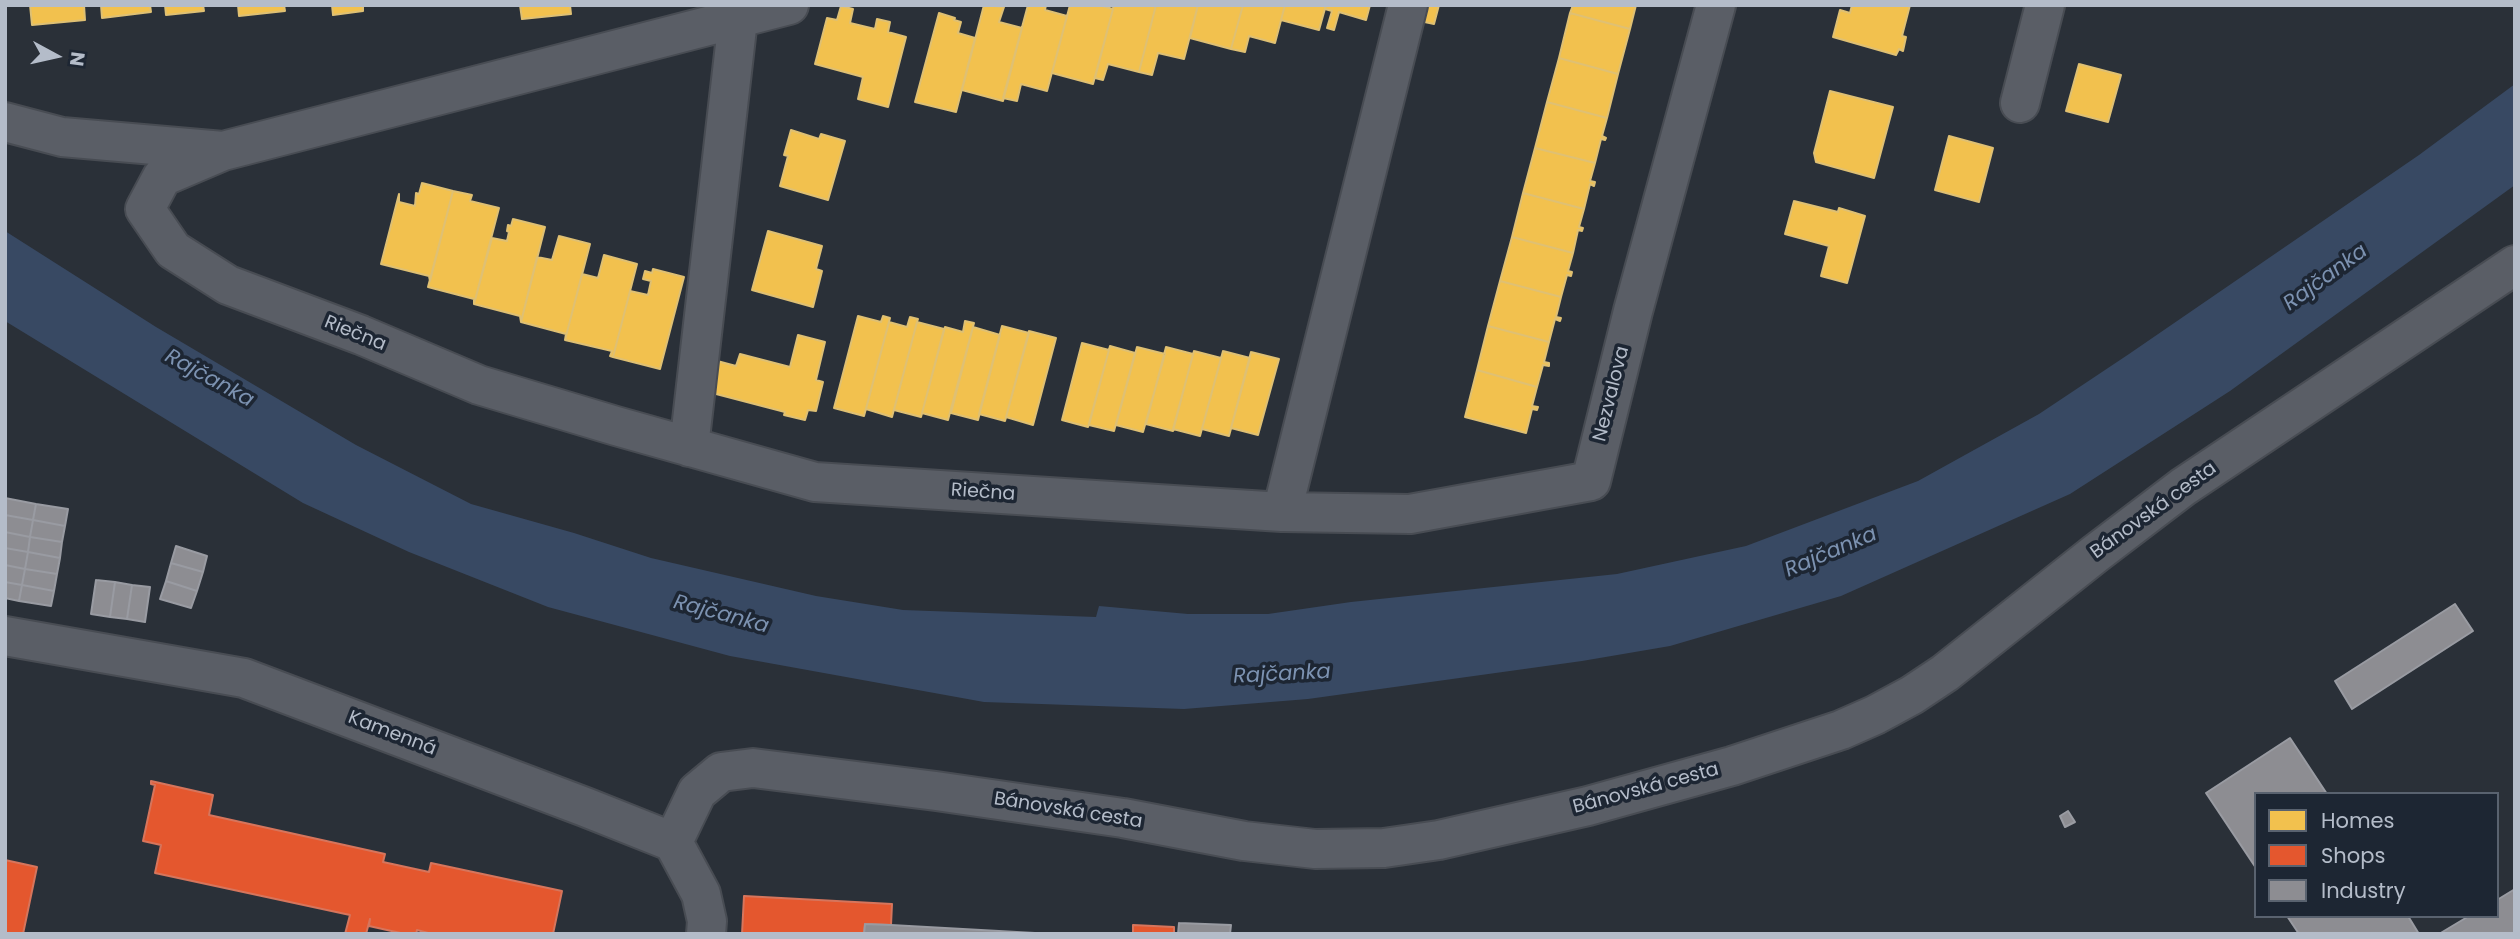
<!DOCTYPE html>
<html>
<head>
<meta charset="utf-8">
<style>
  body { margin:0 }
  #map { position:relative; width:2520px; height:939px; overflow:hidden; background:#2a3038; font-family:Poppins,sans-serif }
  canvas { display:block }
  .frame { position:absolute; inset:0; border:7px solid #b4bcc9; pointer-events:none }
  .legend { position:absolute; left:2254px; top:792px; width:245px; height:126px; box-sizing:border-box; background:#1d2633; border:2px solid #59626f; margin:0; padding:9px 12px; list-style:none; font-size:21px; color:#b4bcc9 }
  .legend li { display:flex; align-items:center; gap:14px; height:35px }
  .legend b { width:35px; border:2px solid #59626f }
  .north { position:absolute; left:21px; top:21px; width:70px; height:70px; -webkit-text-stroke:5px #1d2633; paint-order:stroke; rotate:98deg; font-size:19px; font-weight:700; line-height:28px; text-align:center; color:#b4bcc9 }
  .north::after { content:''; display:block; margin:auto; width:24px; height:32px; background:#b4bcc9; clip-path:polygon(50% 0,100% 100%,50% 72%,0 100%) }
</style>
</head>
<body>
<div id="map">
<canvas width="2520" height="939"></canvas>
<div class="frame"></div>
<ul class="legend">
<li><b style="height:19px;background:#f2c14e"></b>Homes</li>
<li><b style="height:19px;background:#e4572e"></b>Shops</li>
<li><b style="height:19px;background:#8d8d92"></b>Industry</li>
</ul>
<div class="north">N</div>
</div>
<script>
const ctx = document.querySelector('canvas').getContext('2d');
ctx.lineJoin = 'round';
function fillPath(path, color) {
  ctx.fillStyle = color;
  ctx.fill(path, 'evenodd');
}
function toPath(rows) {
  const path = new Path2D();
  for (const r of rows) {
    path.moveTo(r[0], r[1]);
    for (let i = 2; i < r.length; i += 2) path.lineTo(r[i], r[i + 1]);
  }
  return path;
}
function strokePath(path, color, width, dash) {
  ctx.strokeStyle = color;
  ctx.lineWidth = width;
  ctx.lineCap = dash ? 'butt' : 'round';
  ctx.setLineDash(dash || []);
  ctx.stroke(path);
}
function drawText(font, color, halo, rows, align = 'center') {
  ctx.font = font + ' Poppins,sans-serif';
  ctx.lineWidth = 7;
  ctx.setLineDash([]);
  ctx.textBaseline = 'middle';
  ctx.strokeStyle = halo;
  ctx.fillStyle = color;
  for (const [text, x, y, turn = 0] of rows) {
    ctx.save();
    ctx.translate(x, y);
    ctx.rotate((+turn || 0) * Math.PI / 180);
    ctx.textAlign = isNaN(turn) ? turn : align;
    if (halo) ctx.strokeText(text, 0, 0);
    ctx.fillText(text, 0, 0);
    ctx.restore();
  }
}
fillPath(toPath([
  [2515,84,2515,185,2230,391,2070,494,1841,596,1670,646,1582,661,1308,699,1184,709,984,702,730,656,548,607,409,552,303,503,5,321,5,231,156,327,356,445,471,504,574,533,651,558,816,596,903,610,1096,617,1099,606,1188,614,1268,614,1351,602,1617,574,1746,546,1918,481,2039,414,2129,354,2419,155]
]), '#384963');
const homes = toPath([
  [30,5,84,5,85,20,32,25,30,5],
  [101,5,150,5,151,12,102,18,101,5],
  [165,5,203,5,204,11,166,15,165,5],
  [238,5,284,5,285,11,239,16,238,5],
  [332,5,363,5,363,11,333,15,332,5],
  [520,5,570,5,571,14,522,19,520,5],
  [984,5,1004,7,999,22,1022,28,1003,101,962,90,984,5],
  [1028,5,1046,5,1045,10,1067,16,1047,91,1021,84,1017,101,1003,98,1028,5],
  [1070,5,1099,5,1113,9,1093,84,1052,73,1070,5],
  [1114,5,1156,5,1139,72,1108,64,1103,80,1095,78,1114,5],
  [1156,5,1198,5,1184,59,1158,53,1152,75,1139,72,1156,5],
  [1198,5,1243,5,1231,49,1190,38,1198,5],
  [1243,5,1285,5,1275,43,1249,36,1245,52,1231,49,1243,5],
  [1285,5,1326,5,1319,30,1281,20,1285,5],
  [1326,5,1370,5,1366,20,1339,12,1334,30,1327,28,1332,11,1325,9,1326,5],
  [1424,5,1439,5,1434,24,1420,21,1424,5],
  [1573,5,1636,5,1630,29,1570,13,1573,5],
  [1852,5,1910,5,1902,36,1906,37,1903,51,1899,49,1896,55,1833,37,1840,10,1850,13,1852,5],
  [841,6,853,9,850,23,875,29,877,19,890,22,888,32,906,37,888,107,858,99,863,77,815,64,827,18,837,20,841,6],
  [939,13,955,18,954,20,961,22,958,33,975,38,956,112,915,102,939,13],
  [1570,13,1630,29,1618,74,1559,58,1570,13],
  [1559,58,1618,74,1607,118,1547,102,1559,58],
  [2079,64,2121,75,2108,122,2066,111,2079,64],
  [1830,91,1893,107,1874,178,1816,162,1814,153,1830,91],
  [1547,102,1607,118,1602,136,1606,138,1605,140,1601,139,1595,163,1535,148,1547,102],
  [791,130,819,139,821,134,845,141,828,200,780,186,788,156,784,155,791,130],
  [1949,136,1993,148,1979,202,1935,190,1949,136],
  [1535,148,1595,163,1590,181,1595,182,1594,186,1590,184,1584,209,1523,193,1535,148],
  [422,183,453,191,430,281,429,276,381,264,399,194,399,202,415,206,416,193,419,194,422,183],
  [453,191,472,195,470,201,499,208,474,304,474,299,428,287,453,191],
  [1523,193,1584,209,1579,227,1583,228,1582,231,1578,230,1573,253,1512,237,1523,193],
  [1794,201,1838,212,1839,208,1865,216,1847,283,1821,276,1829,246,1785,234,1794,201],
  [513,219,545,227,521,322,520,316,474,304,492,238,507,241,509,232,507,231,508,225,511,226,513,219],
  [768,231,822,246,816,269,822,271,813,307,752,290,768,231],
  [559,236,590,244,565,340,566,334,521,322,537,257,552,260,559,236],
  [1512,237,1573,253,1568,271,1572,272,1571,276,1567,275,1561,297,1500,281,1512,237],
  [604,255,637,264,613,357,610,356,612,351,565,340,582,274,598,278,604,255],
  [653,269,684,277,660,369,613,357,630,291,648,295,651,281,643,279,645,271,652,273,653,269],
  [1500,281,1561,297,1556,317,1561,318,1560,321,1555,319,1549,342,1488,326,1500,281],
  [858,316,881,322,883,316,890,318,864,416,834,408,858,316],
  [910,317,918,319,917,322,892,417,866,409,889,322,907,327,910,317],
  [965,321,974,323,948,420,922,413,945,327,963,332,965,321],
  [917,322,944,329,921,417,894,410,917,322],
  [1002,326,1029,333,1005,421,979,414,1002,326],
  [1488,326,1549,342,1544,362,1549,363,1549,366,1543,365,1537,387,1477,370,1488,326],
  [973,327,1000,335,978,420,951,413,973,327],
  [1029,331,1056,338,1033,425,1006,417,1029,331],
  [798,335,825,342,816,380,823,382,816,411,808,410,805,420,784,415,785,412,697,389,706,358,736,366,740,354,790,367,798,335],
  [1082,343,1109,350,1088,427,1062,420,1082,343],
  [1110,346,1135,353,1114,431,1089,425,1110,346],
  [1137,347,1165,354,1143,432,1116,425,1137,347],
  [1166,347,1193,354,1173,431,1146,424,1166,347],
  [1194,351,1221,358,1200,436,1173,429,1194,351],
  [1223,351,1250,358,1229,436,1202,429,1223,351],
  [1251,352,1279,359,1258,435,1231,428,1251,352],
  [1477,370,1537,387,1532,406,1538,407,1537,410,1532,409,1526,433,1465,417,1477,370]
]);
fillPath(homes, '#f2c14e');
strokePath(homes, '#dfc073', 2);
const shops = toPath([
  [151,781,213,795,209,815,385,854,383,862,429,872,431,863,562,891,553,934,432,934,417,930,416,934,405,934,369,926,370,919,366,934,345,934,350,915,155,873,161,845,143,841,155,785,151,784,151,781],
  [5,860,37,867,23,934,5,934,5,860],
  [744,896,892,904,891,925,865,924,864,934,742,934,744,896],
  [1133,925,1174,927,1174,934,1133,934,1133,925]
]);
fillPath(shops, '#e4572e');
strokePath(shops, '#d6755c', 2);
const industry = toPath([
  [5,498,36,504,33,520,5,515,5,498],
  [36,504,68,509,65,526,33,520,36,504],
  [5,515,33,520,30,537,5,532,5,515],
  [33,520,65,526,62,542,30,537,33,520],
  [5,532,30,537,28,552,5,548,5,532],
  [30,537,62,542,60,558,28,552,30,537],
  [176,546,207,556,203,572,171,563,176,546],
  [5,548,28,552,25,569,5,565,5,548],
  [28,552,60,558,57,574,25,569,28,552],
  [171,563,203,572,197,591,166,581,171,563],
  [5,565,25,569,22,585,5,582,5,565],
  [25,569,57,574,54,591,22,585,25,569],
  [96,580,115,582,110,617,91,614,96,580],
  [166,581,197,591,191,608,160,599,166,581],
  [5,582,22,585,19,601,5,598,5,582],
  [115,582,132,585,127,619,110,617,115,582],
  [22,585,54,591,51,606,19,601,22,585],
  [132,585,150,587,145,622,127,619,132,585],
  [2455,604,2473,631,2352,709,2335,681,2455,604],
  [2290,738,2327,794,2256,794,2256,868,2206,793,2290,738],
  [2068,811,2075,822,2065,827,2060,816,2068,811],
  [2515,889,2515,934,2439,934,2469,916,2497,916,2497,900,2515,889],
  [2287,916,2408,916,2419,934,2299,934,2287,916],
  [1179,923,1231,925,1230,934,1178,934,1179,923],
  [865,924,891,925,1035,933,864,934,865,924]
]);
fillPath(industry, '#8d8d92');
strokePath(industry, '#999ba2', 2);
const street = toPath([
  [2020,103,2045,5],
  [5,122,62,137,223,151,789,5],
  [223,151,162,177,145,209,173,250,228,285,361,335,479,385,616,426,815,482,1282,512,1410,514,1591,481,1633,311,1716,5],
  [689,447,738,19],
  [1282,512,1408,5],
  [5,636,244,678,585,807,673,842,701,894,707,921,706,934],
  [673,842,697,792,721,772,753,768,936,791,1123,818,1244,841,1315,849,1384,848,1439,840,1588,806,1732,766,1841,730,1875,715,1912,695,1945,673,2095,554,2183,487,2515,265]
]);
strokePath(street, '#484c53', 42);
strokePath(street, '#5a5e66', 38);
drawText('19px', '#b4bcc9', '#1d2633', [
  ["Riečna",355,334,22],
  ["Nezvalova",1612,394,-76],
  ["Riečna",983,493,4],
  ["Bánovská cesta",2154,511,-36],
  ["Kamenná",392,734,21],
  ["Bánovská cesta",1646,789,-15],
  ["Bánovská cesta",1068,811,9]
]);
drawText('italic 21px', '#7c92b1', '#1d2633', [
  ["Rajčanka",2326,278,-36],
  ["Rajčanka",209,379,29],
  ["Rajčanka",1831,553,-23],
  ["Rajčanka",721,615,15],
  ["Rajčanka",1282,675,-3]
]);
</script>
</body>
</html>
